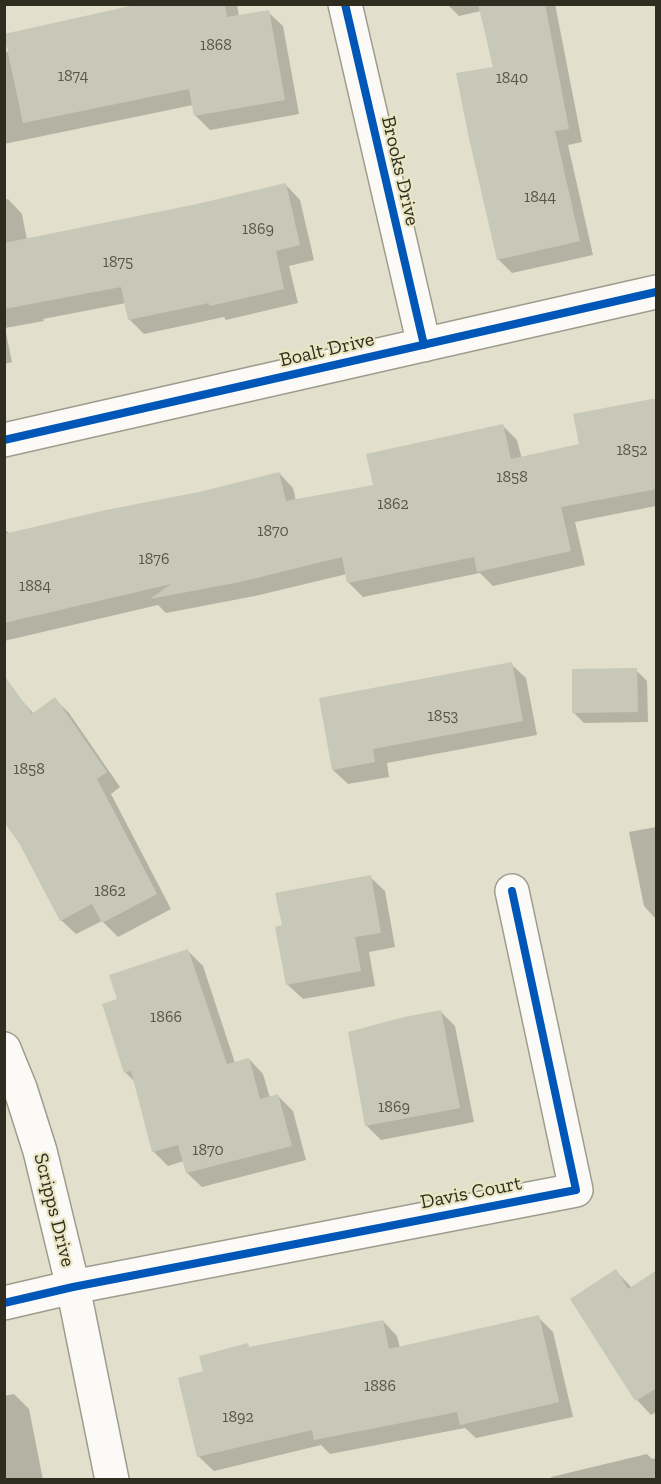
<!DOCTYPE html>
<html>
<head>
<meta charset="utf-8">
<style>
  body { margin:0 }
  #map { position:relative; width:661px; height:1484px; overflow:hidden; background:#e2dfcc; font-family:"Zilla Slab",serif }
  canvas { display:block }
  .frame { position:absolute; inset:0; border:6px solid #2f2d20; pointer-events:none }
</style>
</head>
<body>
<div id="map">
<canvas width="661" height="1484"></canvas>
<div class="frame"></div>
</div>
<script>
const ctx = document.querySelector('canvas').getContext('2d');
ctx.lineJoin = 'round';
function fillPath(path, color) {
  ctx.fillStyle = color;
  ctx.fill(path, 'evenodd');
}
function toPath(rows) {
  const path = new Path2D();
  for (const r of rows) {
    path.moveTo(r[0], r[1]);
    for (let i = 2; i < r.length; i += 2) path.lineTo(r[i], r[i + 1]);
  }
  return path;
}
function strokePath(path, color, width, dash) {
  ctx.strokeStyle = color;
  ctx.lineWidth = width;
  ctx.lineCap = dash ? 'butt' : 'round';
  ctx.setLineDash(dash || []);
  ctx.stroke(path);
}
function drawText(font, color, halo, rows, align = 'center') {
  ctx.font = font + ' "Zilla Slab",serif';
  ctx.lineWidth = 4.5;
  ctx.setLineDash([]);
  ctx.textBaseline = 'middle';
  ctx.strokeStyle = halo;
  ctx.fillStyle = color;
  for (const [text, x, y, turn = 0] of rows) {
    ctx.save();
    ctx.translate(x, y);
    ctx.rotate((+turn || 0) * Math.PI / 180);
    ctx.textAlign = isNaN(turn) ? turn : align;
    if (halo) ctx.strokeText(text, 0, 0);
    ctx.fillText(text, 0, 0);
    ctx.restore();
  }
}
fillPath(toPath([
  [147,4,237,4,239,17,268,12,283,26,299,114,210,130,195,115,193,105,4,144,4,53],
  [447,4,555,4,582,142,568,145,593,255,512,273,498,259,494,68,481,11,459,16],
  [286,185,300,200,314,260,289,266,298,303,226,320,224,317,144,334,129,319,126,303,43,319,44,321,5,328,12,362,4,364,4,200,8,199,22,214,27,240,197,206],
  [656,399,656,506,575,522,585,565,493,586,480,573,363,597,348,582,347,574,255,596,166,613,158,605,4,641,4,529,10,534,199,493,279,473,293,488,296,501,375,486,503,426,517,440,522,459,581,445],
  [511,664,526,678,537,735,387,763,389,777,348,784,333,770],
  [636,670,647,681,648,722,584,723,573,712],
  [16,694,34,714,55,699,69,713,120,787,111,794,171,909,118,937,102,921,76,934,61,920],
  [656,827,656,917,654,917,644,906,629,832],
  [370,877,385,891,395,947,369,952,375,986,303,999,288,985,277,928],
  [188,951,203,966,235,1063,249,1059,263,1074,270,1098,278,1096,293,1111,306,1160,202,1187,187,1173,184,1161,168,1166,153,1151,135,1082,126,1073,104,1005,119,1000],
  [441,1012,455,1026,474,1122,381,1140,366,1125],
  [616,1271,632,1288,656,1272,656,1412,651,1415,637,1400,572,1299],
  [538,1317,553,1332,573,1417,476,1438,465,1428,330,1454,321,1445,214,1471,199,1457,179,1379,204,1372,248,1345,250,1348,383,1321,397,1336,400,1348],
  [14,1394,29,1409,43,1480,4,1480,4,1396],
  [647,1454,652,1459,656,1458,656,1480,552,1480,551,1477]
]), '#0003');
fillPath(toPath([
  [139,4,225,4,227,17,269,10,285,100,194,116,189,89,23,123,4,34],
  [478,4,545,4,569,129,555,131,580,241,497,260,468,134,456,73,493,67],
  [286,183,300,245,276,251,284,289,210,306,209,303,128,320,121,287,4,309,4,243,197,204],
  [657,398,657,489,561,507,571,551,477,572,474,557,347,583,342,557,240,582,150,599,171,584,4,623,4,534,106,510,199,492,279,472,286,501,373,485,366,454,503,424,511,459,579,444,573,414],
  [512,662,523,721,373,749,375,762,332,770,319,698],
  [637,668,638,712,572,713,572,669],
  [4,675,32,714,55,697,107,772,97,779,157,894,102,923,92,904,60,921,19,843,4,822],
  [371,875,381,933,355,937,361,971,286,985,275,927,282,925,275,893],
  [188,949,227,1064,249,1058,260,1099,278,1094,292,1146,186,1173,178,1145,152,1152,131,1071,124,1073,102,1004,117,999,109,975],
  [441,1010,460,1108,365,1126,348,1032,404,1017],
  [616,1269,628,1289,657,1270,657,1388,635,1401,570,1299],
  [539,1315,559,1402,460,1425,457,1412,314,1440,312,1430,197,1457,178,1378,203,1371,199,1356,248,1343,249,1347,383,1320,389,1349]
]), '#c8c8b9');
const minor = toPath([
  [345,4,424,345],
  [4,440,656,292],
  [4,1049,20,1088,40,1151,73,1287,112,1480],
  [4,1303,73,1287,576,1190,512,891]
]);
strokePath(minor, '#9e9c8d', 36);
strokePath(minor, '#fbfaf7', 33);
strokePath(toPath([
  [345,4,424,345],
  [4,440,656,292],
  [4,1303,73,1287,576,1190,512,891]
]), '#0057b8', 8);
drawText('16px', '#585649', null, [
  ["1868",216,45],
  ["1874",73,76],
  ["1840",512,78],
  ["1844",540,197],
  ["1869",258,229],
  ["1875",118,262],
  ["1852",632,450],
  ["1858",512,477],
  ["1862",393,504],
  ["1870",273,531],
  ["1876",154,559],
  ["1884",35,586],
  ["1853",443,716],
  ["1858",29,769],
  ["1862",110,891],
  ["1866",166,1017],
  ["1869",394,1107],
  ["1870",208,1150],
  ["1886",380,1386],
  ["1892",238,1417]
]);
drawText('20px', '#2f2d20', '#eae6c4', [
  ["Brooks Drive",400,171,77],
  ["Boalt Drive",327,350,-13],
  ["Davis Court",471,1193,-11],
  ["Scripps Drive",54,1210,76]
]);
</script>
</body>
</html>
